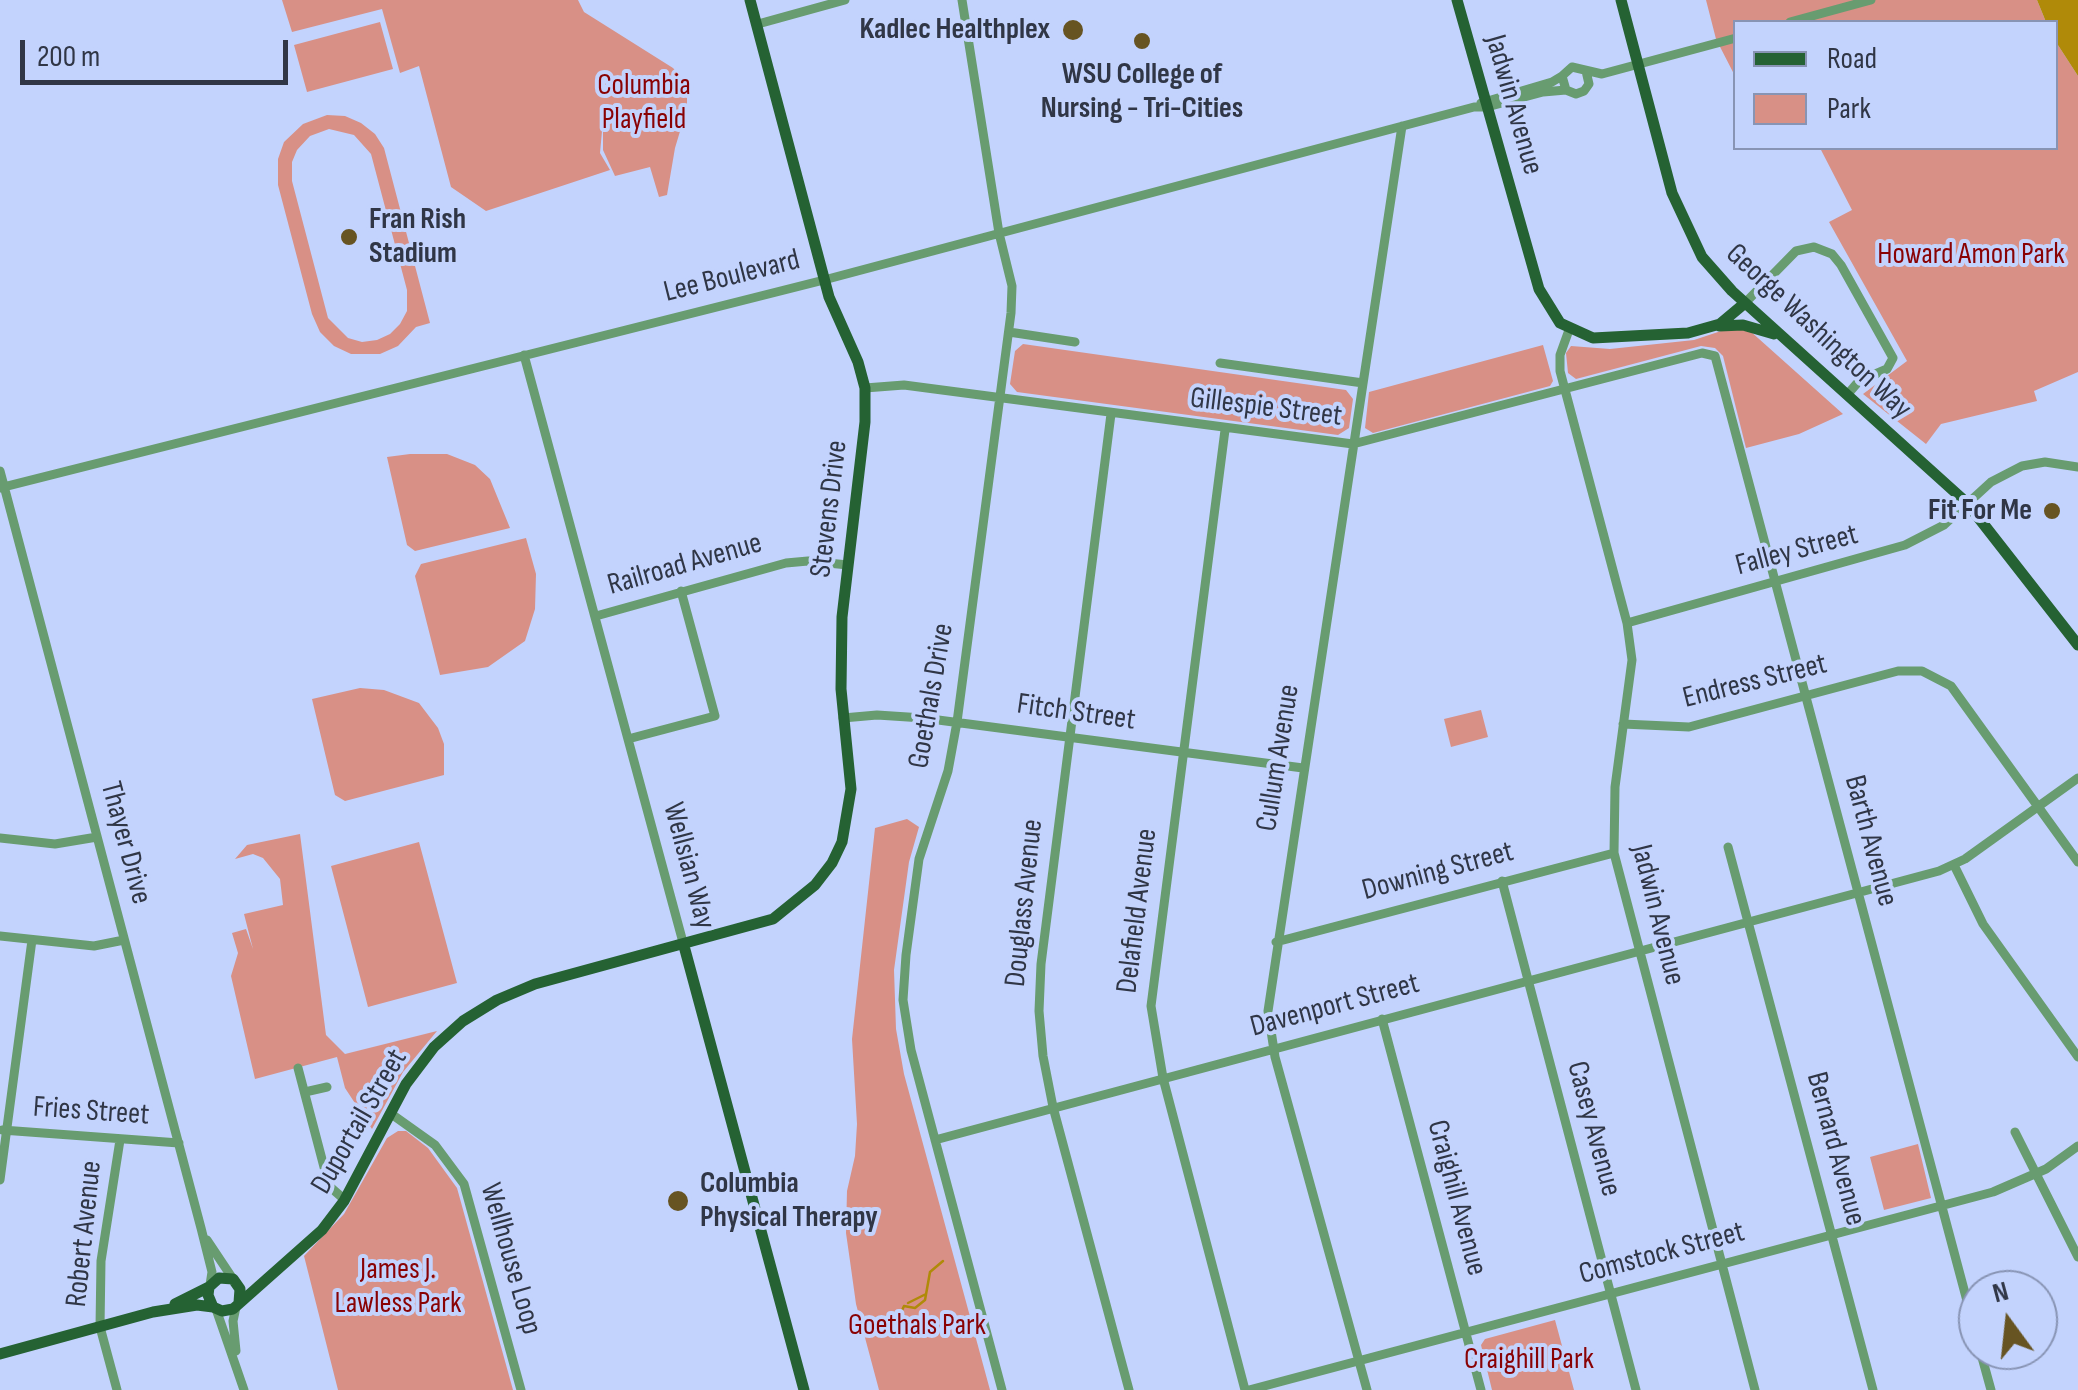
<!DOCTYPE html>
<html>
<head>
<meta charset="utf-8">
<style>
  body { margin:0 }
  #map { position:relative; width:2078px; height:1390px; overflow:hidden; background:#c3d3fd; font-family:"Sofia Sans Condensed",sans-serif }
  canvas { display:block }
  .legend { position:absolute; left:1733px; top:20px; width:325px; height:130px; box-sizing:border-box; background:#c3d3fd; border:2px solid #8894b4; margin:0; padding:12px 18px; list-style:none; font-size:30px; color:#303646 }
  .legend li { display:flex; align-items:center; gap:20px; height:50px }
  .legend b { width:50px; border:2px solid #8894b4 }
  .north { position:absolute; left:1958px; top:1270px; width:100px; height:100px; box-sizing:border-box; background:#c3d3fd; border:2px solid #8894b4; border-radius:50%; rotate:345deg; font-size:28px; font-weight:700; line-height:40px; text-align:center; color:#303646 }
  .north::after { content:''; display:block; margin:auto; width:35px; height:45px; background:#675422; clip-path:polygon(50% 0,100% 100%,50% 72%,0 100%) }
  .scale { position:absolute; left:20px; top:40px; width:268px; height:45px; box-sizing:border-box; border:5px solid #303646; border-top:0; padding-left:12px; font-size:30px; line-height:35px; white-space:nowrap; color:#303646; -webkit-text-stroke:8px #c3d3fd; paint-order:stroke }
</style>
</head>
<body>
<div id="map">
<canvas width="2078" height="1390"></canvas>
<ul class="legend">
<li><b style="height:12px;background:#256233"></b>Road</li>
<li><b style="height:28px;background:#d89086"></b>Park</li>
</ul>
<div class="north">N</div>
<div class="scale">200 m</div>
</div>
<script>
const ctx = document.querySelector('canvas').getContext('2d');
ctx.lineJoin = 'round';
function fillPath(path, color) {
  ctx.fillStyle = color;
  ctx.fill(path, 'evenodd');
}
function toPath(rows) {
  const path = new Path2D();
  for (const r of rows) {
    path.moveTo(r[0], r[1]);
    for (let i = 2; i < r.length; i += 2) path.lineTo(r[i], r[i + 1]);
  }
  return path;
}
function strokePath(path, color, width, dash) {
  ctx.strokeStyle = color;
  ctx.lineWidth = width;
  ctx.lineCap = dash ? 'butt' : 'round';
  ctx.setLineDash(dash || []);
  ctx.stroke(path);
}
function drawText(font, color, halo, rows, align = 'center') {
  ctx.font = font + ' "Sofia Sans Condensed",sans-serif';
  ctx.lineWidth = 8;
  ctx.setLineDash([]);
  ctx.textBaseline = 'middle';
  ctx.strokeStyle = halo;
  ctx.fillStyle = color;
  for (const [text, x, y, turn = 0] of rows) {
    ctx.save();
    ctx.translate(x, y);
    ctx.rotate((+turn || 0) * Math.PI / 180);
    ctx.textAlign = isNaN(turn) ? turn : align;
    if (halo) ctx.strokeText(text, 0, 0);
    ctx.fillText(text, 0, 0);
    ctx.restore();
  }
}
fillPath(toPath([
  [282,0,578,0,584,12,673,68,687,84,687,108,675,148,667,195,659,197,650,167,615,176,603,150,603,120,600,153,610,170,486,211,451,187,419,66,400,73,382,9,292,32],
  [1706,0,2037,0,2046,22,1736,22,1735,76,1716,39],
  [380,22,393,69,307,92,294,45],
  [2056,42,2078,76,2078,372,2034,391,2037,401,1941,424,1926,444,1863,394,1907,361,1829,222,1852,210,1820,148,2056,148],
  [327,115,345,116,361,123,375,134,384,148,430,323,416,327,398,346,380,354,351,354,334,346,320,332,312,314,278,185,278,159,284,142,303,124],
  [329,129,354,135,371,154,407,290,407,311,400,324,390,334,377,340,362,342,348,338,328,318,292,181,292,162,297,150,310,136],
  [1730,328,1749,330,1843,414,1799,434,1746,448,1723,356,1715,348,1701,346,1576,379,1568,373,1566,353,1571,346,1610,349,1694,340],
  [1023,344,1346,390,1353,399,1349,428,1338,435,1017,392,1010,384,1015,351],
  [1543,345,1553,381,1550,386,1373,433,1365,428,1369,392],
  [410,454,447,454,475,465,490,479,510,528,415,551,407,545,387,457],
  [526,538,536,574,535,609,525,641,488,667,440,675,415,576,421,564],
  [360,688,384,690,419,703,438,728,444,744,444,775,345,801,335,795,312,699],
  [1481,710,1488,737,1451,747,1444,719],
  [907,819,919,827,909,862,894,970,896,1029,904,1074,990,1390,879,1390,856,1304,850,1261,846,1233,847,1191,855,1156,857,1124,852,1039,875,828],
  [300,834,326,1035,345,1054,437,1031,403,1072,372,1129,345,1088,337,1057,255,1079,231,976,238,953,232,933,246,929,253,949,244,914,283,905,280,879,263,858,253,854,235,859,247,845],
  [419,842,457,983,368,1007,331,866],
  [398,1131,406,1131,428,1148,457,1188,513,1390,338,1390,304,1256,344,1214,387,1138],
  [1918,1144,1931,1198,1884,1210,1870,1157],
  [1555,1320,1574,1390,1492,1390,1481,1345,1485,1339]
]), '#d89086');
fillPath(toPath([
  [2037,0,2078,0,2078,76,2056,42,2056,22,2046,22]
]), '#b08a09');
strokePath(toPath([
  [908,1303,926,1294],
  [893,1330,904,1306,915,1308,925,1300,930,1272,943,1261]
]), '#b08a09', 2.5);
strokePath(toPath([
  [962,0,999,233,1012,286,1011,313,957,722,948,771,919,859,906,955,903,1000,911,1050,1002,1390],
  [1790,22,1871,0],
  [758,24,845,0],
  [1586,71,1589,84,1584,91,1576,94,1566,90,1562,76,1572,67,1602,74,1736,38],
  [1481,103,1552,82,1562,76],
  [1745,303,1796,251,1814,247,1832,254,1841,265,1893,358,1887,369,1859,381,1847,395],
  [1569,330,1560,355,1560,371,1627,623,1632,660,1615,787,1614,853,1755,1390],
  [1009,332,1075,342],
  [524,355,684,946],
  [1220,363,1363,383],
  [865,388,904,385,1353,444,1702,353,1715,356,1978,1342],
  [1111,414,1041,964,1039,1011,1043,1056,1053,1107,1129,1390],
  [1225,430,1151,1006,1163,1078,1245,1390],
  [0,471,201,1228,212,1272,210,1285],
  [0,488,824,280,1474,107,1487,107,1543,92,1566,90],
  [596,616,786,563,808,561,848,565],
  [1627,623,1905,545,1944,525,1991,482,2022,466,2045,462,2078,467],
  [843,718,877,715,923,718,1303,768],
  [1623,724,1689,727,1898,671,1922,671,1951,686,2078,862],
  [628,739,715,716,681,591],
  [0,838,55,844,97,837],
  [1728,847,1873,1390],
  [1954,865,1983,924,2078,1057],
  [1502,881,1636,1390],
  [0,936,94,946,124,940],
  [1276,942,1614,853],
  [1382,1019,1481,1390],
  [298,1068,329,1186,345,1200],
  [305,1092,327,1087],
  [390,1113,435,1145,464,1184,521,1390],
  [2,1130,179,1143],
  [2015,1132,2078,1257],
  [935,1140,1939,871,1965,859,2078,778],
  [0,1180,32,940],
  [207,1240,233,1279],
  [216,1309,244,1390],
  [1980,1350,1991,1390],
  [236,1351,233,1321,236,1307],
  [117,1390,100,1327,101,1261,120,1140],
  [1249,1390,1993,1192,2046,1169,2078,1146],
  [1367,1390,1275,1057,1268,1011,1402,126]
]), '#689c70', 9);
strokePath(toPath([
  [1457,0,1539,289,1560,323,1593,338,1688,333,1720,324,1745,303],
  [1621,0,1672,193,1702,257,1732,291,1967,503,2078,645],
  [1719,326,1743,325,1774,334],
  [684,946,804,1390],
  [239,1303,240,1289,233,1279,219,1278,209,1287,208,1295,213,1307,222,1311,233,1309,322,1230,344,1201,406,1084,434,1047,463,1021,497,1000,535,984,773,919,815,885,832,863,842,842,851,789,841,689,842,617,865,422,865,388,858,362,829,297,750,0],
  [175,1304,209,1287],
  [0,1354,153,1312,197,1305,213,1307]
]), '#256233', 11);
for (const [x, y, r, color] of [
  [1073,30,12,"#675422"],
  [1142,41,10,"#675422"],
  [349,237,10,"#675422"],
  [2052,511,10,"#675422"],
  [678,1201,12,"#675422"]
]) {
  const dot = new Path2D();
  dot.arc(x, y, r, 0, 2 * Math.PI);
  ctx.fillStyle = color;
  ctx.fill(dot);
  strokePath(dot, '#c3d3fd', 4);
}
drawText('bold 30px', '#303646', '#c3d3fd', [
  ["Kadlec Healthplex",1050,30],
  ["WSU College of",1142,75,"center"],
  ["Nursing - Tri-Cities",1142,109,"center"],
  ["Fran Rish",369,220,"left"],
  ["Stadium",369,254,"left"],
  ["Fit For Me",2032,511],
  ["Columbia",700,1184,"left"],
  ["Physical Therapy",700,1218,"left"]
], 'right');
drawText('30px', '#890204', '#c3d3fd', [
  ["Columbia",644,86],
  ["Playfield",644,120],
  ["Howard Amon Park",1971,255],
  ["James J.",398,1270],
  ["Lawless Park",398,1304],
  ["Goethals Park",917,1326],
  ["Craighill Park",1529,1360]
]);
drawText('30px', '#303646', '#c3d3fd', [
  ["Jadwin Avenue",1513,105,74],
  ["Lee Boulevard",732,277,-14],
  ["George Washington Way",1818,332,43],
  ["Gillespie Street",1266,408,7],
  ["Stevens Drive",830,509,-83],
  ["Falley Street",1797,551,-15],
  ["Railroad Avenue",685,565,-16],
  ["Endress Street",1755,682,-14],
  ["Goethals Drive",932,696,-80],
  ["Fitch Street",1076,713,8],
  ["Cullum Avenue",1279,758,-81],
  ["Barth Avenue",1870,841,75],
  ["Thayer Drive",125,843,75],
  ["Wellsian Way",688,866,75],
  ["Downing Street",1438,872,-15],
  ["Douglass Avenue",1025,903,-84],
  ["Delafield Avenue",1138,911,-83],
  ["Jadwin Avenue",1657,915,76],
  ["Davenport Street",1335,1006,-15],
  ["Fries Street",91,1112,4],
  ["Duportail Street",360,1122,-60],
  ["Casey Avenue",1593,1129,75],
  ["Bernard Avenue",1835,1149,75],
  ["Craighill Avenue",1456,1198,75],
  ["Robert Avenue",85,1234,-84],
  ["Comstock Street",1662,1254,-15],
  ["Wellhouse Loop",510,1259,74]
]);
</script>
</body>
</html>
